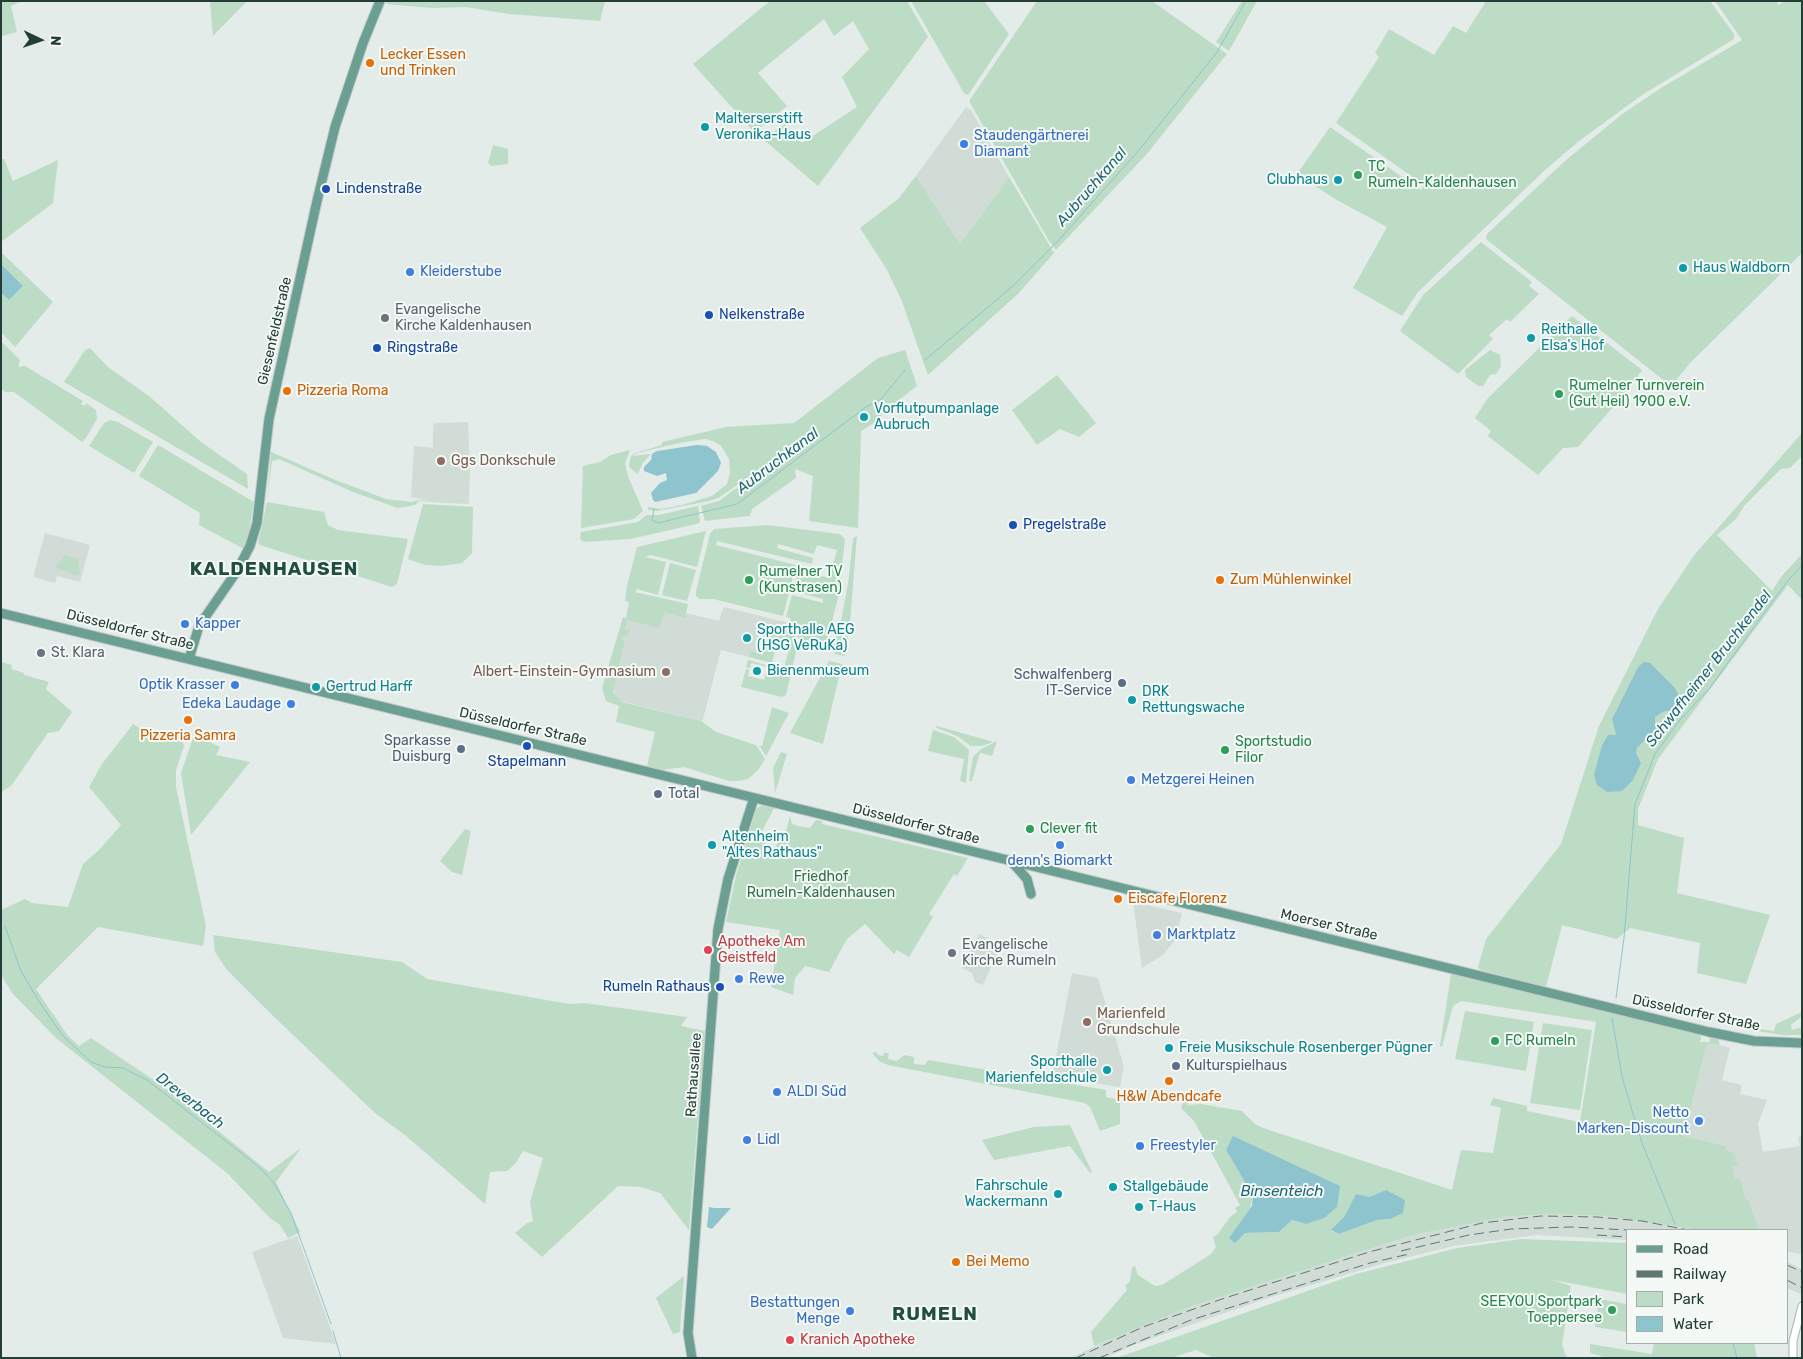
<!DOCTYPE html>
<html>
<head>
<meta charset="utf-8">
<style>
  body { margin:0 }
  #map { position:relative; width:1803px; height:1359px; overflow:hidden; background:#e3ece8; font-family:Rubik,sans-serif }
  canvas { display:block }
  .frame { position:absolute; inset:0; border:2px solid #243d36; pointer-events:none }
  .legend { position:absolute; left:1626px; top:1229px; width:162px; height:115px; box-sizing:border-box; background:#f4f9f6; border:1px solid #a1aea9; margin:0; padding:6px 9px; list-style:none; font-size:15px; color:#243d36 }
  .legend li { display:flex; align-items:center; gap:10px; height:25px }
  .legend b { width:25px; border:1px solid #a1aea9 }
  .north { position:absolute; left:15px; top:15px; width:50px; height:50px; -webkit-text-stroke:4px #f4f9f6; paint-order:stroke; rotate:93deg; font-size:14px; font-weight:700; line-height:20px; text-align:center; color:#243d36 }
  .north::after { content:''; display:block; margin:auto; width:18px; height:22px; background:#243d36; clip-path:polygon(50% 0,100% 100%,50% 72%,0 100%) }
</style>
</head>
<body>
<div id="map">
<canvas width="1803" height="1359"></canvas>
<div class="frame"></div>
<ul class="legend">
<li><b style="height:6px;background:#6a9f92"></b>Road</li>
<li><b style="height:6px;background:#5e7871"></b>Railway</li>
<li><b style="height:14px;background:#bddcc6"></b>Park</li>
<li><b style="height:14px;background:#8ec4ce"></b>Water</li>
</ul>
<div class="north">N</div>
</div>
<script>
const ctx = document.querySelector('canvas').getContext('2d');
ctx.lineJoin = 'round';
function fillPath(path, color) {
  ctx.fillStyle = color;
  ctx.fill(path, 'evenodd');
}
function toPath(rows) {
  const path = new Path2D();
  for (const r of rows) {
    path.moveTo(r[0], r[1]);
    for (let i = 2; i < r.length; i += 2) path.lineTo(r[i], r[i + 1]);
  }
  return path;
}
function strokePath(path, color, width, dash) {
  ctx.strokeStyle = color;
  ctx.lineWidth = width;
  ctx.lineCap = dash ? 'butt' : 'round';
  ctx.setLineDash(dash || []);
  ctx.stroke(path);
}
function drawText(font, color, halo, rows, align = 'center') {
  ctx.font = font + ' Rubik,sans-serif';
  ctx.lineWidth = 4;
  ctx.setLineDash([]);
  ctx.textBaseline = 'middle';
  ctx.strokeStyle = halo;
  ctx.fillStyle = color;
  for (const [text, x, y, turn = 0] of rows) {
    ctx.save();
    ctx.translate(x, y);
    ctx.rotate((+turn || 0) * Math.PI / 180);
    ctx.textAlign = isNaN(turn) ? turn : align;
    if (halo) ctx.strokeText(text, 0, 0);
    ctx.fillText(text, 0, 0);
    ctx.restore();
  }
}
fillPath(toPath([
  [966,107,971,110,1009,177,960,244,916,176],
  [468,422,470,468,469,504,435,502,411,497,414,446,433,448,433,425,435,423],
  [45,533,90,545,80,582,57,576,55,583,33,577],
  [724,607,785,622,782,635,762,654,750,651,749,657,721,650,703,719,701,721,617,700,613,687,625,642,622,641,623,635,628,629,625,629,628,620,664,612,685,617,686,613,719,621],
  [1133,902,1182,913,1176,939,1163,955,1142,968],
  [979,934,1001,945,983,985,975,982,972,973,962,968],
  [1072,973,1098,978,1124,1067,1120,1087,1052,1077],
  [1707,1042,1730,1048,1722,1080,1742,1085,1740,1094,1767,1100,1758,1124,1763,1152,1800,1146,1798,1137,1802,1136,1802,1255,1787,1251,1787,1230,1759,1230,1749,1201,1746,1201,1740,1178,1735,1179,1733,1167,1737,1166,1726,1150,1727,1146,1684,1136],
  [1545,1214,1608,1216,1699,1230,1627,1230,1627,1240,1536,1235,1454,1246,1385,1263,1268,1298,1136,1344,1105,1358,1070,1358,1139,1326,1186,1308,1413,1235,1505,1217],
  [297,1236,336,1344,283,1338,252,1252],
  [1787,1262,1802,1269,1802,1295,1787,1288]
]), '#d1dcd7');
fillPath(toPath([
  [1,1,22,1,11,6,17,32,1,36],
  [210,1,247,1,213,36],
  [387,1,605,1,600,21,509,14,466,7,432,8,386,4],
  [770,1,907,1,928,37,818,186,763,139,785,124,802,143,857,107,842,77,869,49,853,21,834,36,824,19,758,73,787,106,754,132,693,64],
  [911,1,984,1,1009,34,968,95,964,93],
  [1037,1,1152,1,1227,54,1146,155,1056,250,1049,241,969,101],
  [1242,1,1257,1,1229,51,1216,42],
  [1486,1,1710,1,1734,34,1734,39,1642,95,1579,141,1544,171,1418,292,1402,316,1353,288,1387,227,1335,199,1297,174,1330,127,1421,190,1424,185,1336,123,1379,57,1375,53,1389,29,1434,55,1453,26,1466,33],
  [1715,1,1779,1,1777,3,1779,5,1784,1,1802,1,1802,253,1690,363,1676,380,1667,383,1486,239,1487,234,1566,160,1621,115,1661,88,1742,40],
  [493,145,508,149,508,164,492,166,488,163],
  [1,159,4,159,13,181,58,160,53,203,1,242],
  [916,176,960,244,1009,177,1054,253,1019,293,928,375,901,299,886,268,860,228,898,199],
  [1481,242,1532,282,1529,286,1539,294,1510,322,1507,319,1489,335,1493,339,1458,374,1400,331,1423,295],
  [1,252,53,302,15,347,1,332,1,293,9,300,23,286,1,264],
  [1572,316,1642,370,1629,389,1578,447,1563,448,1538,475,1488,436,1491,431,1475,418,1488,398],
  [1,341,20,360,18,367,25,366,83,401,81,404,85,406,86,403,96,410,97,419,86,438,82,442,14,392,5,392,1,388],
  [90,348,108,367,149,396,201,442,247,474,248,489,64,382,85,350],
  [905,350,917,386,882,413,880,419,861,431,858,528,809,521,813,476,795,469,796,478,752,509,750,516,705,521,701,506,719,501,735,489,761,480,760,478,739,484,718,498,709,501,657,511,648,510,648,507,661,509,682,505,712,496,727,484,730,473,729,459,721,446,713,441,705,439,679,443,637,453,633,456,651,454,642,464,638,474,630,468,629,465,631,456,635,453,662,445,662,442,726,427,794,423,878,358],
  [1490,350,1500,355,1501,367,1496,374,1490,375,1483,386,1478,386,1466,377,1465,370],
  [1057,375,1096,423,1079,437,1060,429,1037,445,1012,410],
  [110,420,118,422,153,442,134,473,89,446,104,423],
  [1802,433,1802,456,1790,468,1781,469,1744,506,1736,519,1717,535,1772,591,1781,577,1802,554,1802,600,1788,585,1658,759,1638,809,1638,825,1684,838,1677,893,1770,915,1746,984,1697,973,1700,943,1630,928,1617,939,1562,925,1546,987,1480,970,1478,967,1486,939,1561,844,1599,726,1658,609,1695,554],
  [1638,667,1674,710,1663,712,1655,717,1655,725,1645,740,1637,748,1636,753,1599,759,1602,745,1608,735,1616,735,1612,719],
  [158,445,254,502,248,537,244,549,199,525,200,513,139,476],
  [630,450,625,463,628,476,643,511,634,519,581,528,583,466,600,462,611,455],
  [271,452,333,479,386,499,411,502,419,500,469,504,419,501,415,505,398,508,353,492,279,459,272,461,267,502,324,512,328,525,338,530,408,539,397,584,392,587,260,545,258,543,267,503],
  [423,504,473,507,472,553,462,563,441,566,425,565,408,559],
  [698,506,700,522,697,524,630,539,584,542,580,539,581,532,638,522,646,515,659,515],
  [767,525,840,534,845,539,838,598,827,641,823,644,813,644,798,638,790,618,786,617,792,595,823,603,823,599,793,591,798,570,829,578,837,550,817,545,814,554,778,544,777,548,813,558,812,564,717,541,716,545,796,565,783,616,713,599,700,599,696,596,696,591,710,534,714,529],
  [706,531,697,567,651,555,645,557,666,562,658,595,637,589,635,592,688,604,685,618,664,612,659,628,628,620,625,629,629,630,627,636,623,636,622,640,625,641,613,692,622,702,701,721,716,732,756,745,765,759,758,770,748,779,738,781,729,781,684,767,662,770,647,766,655,732,616,722,619,706,606,701,602,688,623,617,626,618,629,602,625,601,627,586,637,547],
  [857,535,850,623,845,656,835,654,831,647,840,627,848,584,853,539],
  [65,555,78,559,80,573,76,576,55,567],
  [670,563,696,570,687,601,662,595],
  [785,622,800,644,797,648,786,695,782,697,741,687,746,669,749,670,748,676,764,680,768,667,751,663,750,668,746,667,748,660,769,666,768,673,776,675,778,670,783,671,790,646,777,643,772,663,749,657,750,651,762,654,767,631,782,635],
  [829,661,842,664,823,744,790,733],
  [1,662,12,665,11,669,24,673,24,675,49,682,46,689,72,712,59,731,48,733,11,786,1,792],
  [772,707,789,713,766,756,759,745,762,746],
  [133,724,158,739,177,729,184,746,176,770,176,787,206,926,203,946,98,927,36,989,68,1036,79,1046,91,1038,164,1087,269,1172,301,1148,276,1182,300,1232,288,1238,280,1225,270,1218,227,1173,57,1039,13,994,1,975,1,910,25,899,32,903,68,907,83,864,99,850,121,825,89,787,102,764],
  [937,726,983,739,993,742,982,746,971,746,957,736,935,727],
  [933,730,954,737,969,750,966,783,960,781,964,759,928,751],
  [194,735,220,747,216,755,250,762,191,835,181,773],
  [997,741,992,756,981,753,979,755,972,781,969,781,973,757,981,749],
  [781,752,787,754,775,793,773,768],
  [764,804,774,808,758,839,774,849,787,828,790,816,792,824,798,826,810,828,816,820,822,821,822,824,968,858,957,876,954,874,929,914,933,917,909,957,897,950,894,954,865,924,847,939,829,972,805,966,795,978,793,995,771,987,780,930,726,922,736,876,756,809],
  [465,829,471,831,462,875,452,872,440,861],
  [213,935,402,962,427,979,569,1004,584,1003,687,1017,681,1026,705,1031,689,1230,660,1193,641,1187,618,1186,542,1257,515,1233,527,1223,533,1221,530,1202,543,1158,523,1151,515,1164,507,1171,490,1172,485,1204,405,1135,375,1113,268,1011,227,970,215,952],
  [1451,974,1664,1024,1700,1035,1701,1039,1699,1042,1709,1042,1710,1038,1718,1039,1720,1045,1707,1043,1684,1136,1727,1146,1726,1150,1734,1153,1738,1166,1733,1167,1735,1179,1740,1178,1746,1200,1749,1201,1759,1230,1699,1230,1608,1216,1545,1214,1505,1217,1413,1235,1186,1308,1094,1346,1091,1332,1127,1290,1125,1286,1130,1281,1132,1267,1135,1266,1138,1275,1155,1286,1162,1285,1211,1254,1216,1247,1213,1237,1218,1234,1230,1217,1237,1212,1235,1208,1240,1205,1194,1121,1181,1108,1185,1096,1188,1105,1201,1104,1242,1111,1255,1124,1263,1128,1452,1190,1461,1150,1493,1153,1501,1108,1490,1105,1493,1098,1527,1106,1527,1111,1580,1122,1596,1022,1461,1001,1453,1006,1442,1047,1440,1046],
  [1226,1150,1306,1224,1292,1220,1279,1232,1245,1233,1253,1196],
  [1386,1190,1390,1219,1377,1220,1339,1234,1331,1231,1369,1197],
  [1465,1011,1534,1022,1526,1071,1455,1059],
  [1802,1012,1802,1016,1791,1025,1792,1030,1802,1027,1802,1035,1783,1035,1743,1029,1744,1027,1774,1031,1776,1024],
  [1543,1023,1592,1030,1580,1110,1530,1103],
  [876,1052,878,1055,883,1056,884,1053,889,1053,888,1059,897,1061,904,1055,914,1057,914,1064,925,1065,928,1060,1106,1090,1106,1097,1120,1100,1120,1124,1100,1131,1090,1107,1085,1103,888,1065,879,1061,872,1053],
  [1070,1125,1092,1172,1090,1173,1070,1146,994,1160,982,1140,1034,1127],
  [1521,1239,1627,1243,1627,1294,1553,1280,1571,1286,1562,1345,1567,1358,1214,1358,1196,1350,1171,1358,1116,1358,1356,1274,1457,1248],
  [684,1276,680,1332,673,1334,656,1298],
  [1599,1299,1627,1304,1627,1332,1595,1327],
  [1654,1343,1754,1343,1757,1358,1607,1358,1590,1353,1590,1344,1652,1354]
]), '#bddcc6');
fillPath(toPath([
  [1,264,23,286,9,300,1,293],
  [697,445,707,446,716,452,721,463,718,471,696,493,655,502,653,500,651,493,660,483,667,480,666,473,657,476,644,471,644,467,651,460,652,454,657,451],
  [1644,662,1650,663,1675,688,1680,698,1674,710,1663,712,1655,717,1655,725,1658,731,1654,738,1645,740,1637,748,1636,753,1641,763,1633,780,1622,791,1607,792,1597,785,1594,775,1602,745,1608,735,1616,735,1612,719,1638,667],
  [1233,1136,1340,1186,1337,1207,1324,1218,1306,1224,1292,1220,1279,1232,1245,1233,1235,1243,1229,1238,1252,1206,1253,1196,1226,1150],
  [1386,1190,1405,1200,1403,1213,1390,1219,1377,1220,1339,1234,1331,1230,1345,1216,1356,1194,1369,1197],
  [709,1207,714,1208,731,1208,712,1229,707,1227]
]), '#8ec4ce');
strokePath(toPath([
  [925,360,1013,286,1057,242,1140,149,1217,52,1246,1],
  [863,414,861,410,881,399,905,370],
  [654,509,652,520,658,523,737,504,858,413,861,415],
  [5,926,20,969,38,1000,62,1035,91,1062,105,1067,123,1068,147,1080,258,1166,274,1183,291,1213,331,1324],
  [1616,998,1624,938,1635,804,1655,754,1679,721,1709,689,1786,583,1802,565],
  [1612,1018,1622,1077,1642,1143,1675,1224],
  [333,1331,341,1358],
  [1733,1343,1737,1358]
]), '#8ec4ce', 1);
const minor = toPath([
  [1793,1358,1793,1341,1802,1306]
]);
const major = toPath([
  [1,613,1709,1032,1754,1041,1802,1043],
  [189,659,199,626,237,571,250,546,257,523,269,419,317,201,335,127,363,43,380,1],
  [1011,861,1027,879,1031,894],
  [692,1358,688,1333,718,929,728,879,754,798]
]);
strokePath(minor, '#a6b4af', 9);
strokePath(major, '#c2c9c7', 11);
strokePath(minor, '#fff', 7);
strokePath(major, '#6a9f92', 9);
strokePath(toPath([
  [1597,1235,1627,1237],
  [1401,1251,1469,1235,1511,1229,1571,1227,1628,1230],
  [1787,1265,1802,1272],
  [1787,1280,1802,1288],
  [1076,1358,1143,1327,1225,1298,1369,1252,1482,1223,1541,1216,1597,1217,1642,1221,1688,1230],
  [1099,1358,1191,1320,1370,1263,1409,1254]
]), '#5e7871', 1, [10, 5]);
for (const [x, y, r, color] of [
  [370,63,5,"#e8710a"],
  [705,127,5,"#0f9aa8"],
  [964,144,5,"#3f7fe0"],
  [1358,175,5,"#2e9e5b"],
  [1338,180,5,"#0f9aa8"],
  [326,189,5,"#1a4fb4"],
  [1683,268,5,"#0f9aa8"],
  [410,272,5,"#3f7fe0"],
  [709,315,5,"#1a4fb4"],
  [385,318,5,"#6b7280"],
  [1531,338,5,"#0f9aa8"],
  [377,348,5,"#1a4fb4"],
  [287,391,5,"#e8710a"],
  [1559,394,5,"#2e9e5b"],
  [864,417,5,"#0f9aa8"],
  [441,461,5,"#8d6e63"],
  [1013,525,5,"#1a4fb4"],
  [749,580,5,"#2e9e5b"],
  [1220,580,5,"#e8710a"],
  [185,624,5,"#3f7fe0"],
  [747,638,5,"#0f9aa8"],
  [41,653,5,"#6b7280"],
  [757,671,5,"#0f9aa8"],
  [666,672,5,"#8d6e63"],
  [1122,683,5,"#5c6f8a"],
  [235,685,5,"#3f7fe0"],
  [316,687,5,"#0f9aa8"],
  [1132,700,5,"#0f9aa8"],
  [291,704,5,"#3f7fe0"],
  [188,720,5,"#e8710a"],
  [527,746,5,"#1a4fb4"],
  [461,749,5,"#5c6f8a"],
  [1225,750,5,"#2e9e5b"],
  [1131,780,5,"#3f7fe0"],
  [658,794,5,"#5c6f8a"],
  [1030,829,5,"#2e9e5b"],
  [712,845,5,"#0f9aa8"],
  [1060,845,5,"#3f7fe0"],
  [1118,899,5,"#e8710a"],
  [1157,935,5,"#3f7fe0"],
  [708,950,5,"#e0444e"],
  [952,953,5,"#6b7280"],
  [739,979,5,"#3f7fe0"],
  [720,987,5,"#1a4fb4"],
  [1087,1022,5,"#8d6e63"],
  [1495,1041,5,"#2e9e5b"],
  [1169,1048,5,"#0f9aa8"],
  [1176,1066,5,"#5c6f8a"],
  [1107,1070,5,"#0f9aa8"],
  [1169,1081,5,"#e8710a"],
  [777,1092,5,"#3f7fe0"],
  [1699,1121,5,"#3f7fe0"],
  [747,1140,5,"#3f7fe0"],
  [1140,1146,5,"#3f7fe0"],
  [1113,1187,5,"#0f9aa8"],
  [1058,1194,5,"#0f9aa8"],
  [1139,1207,5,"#0f9aa8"],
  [956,1262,5,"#e8710a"],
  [1612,1310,5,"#2e9e5b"],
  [850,1311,5,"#3f7fe0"],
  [790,1340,5,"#e0444e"]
]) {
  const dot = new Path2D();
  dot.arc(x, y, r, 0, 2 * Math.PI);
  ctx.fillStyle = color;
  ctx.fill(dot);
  strokePath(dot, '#f4f9f6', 2);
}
drawText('14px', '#c56008', '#f4f9f6', [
  ["Lecker Essen",380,55],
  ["und Trinken",380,71],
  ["Pizzeria Roma",297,391],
  ["Zum Mühlenwinkel",1230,580],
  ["Pizzeria Samra",188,736,"center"],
  ["Eiscafe Florenz",1128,899],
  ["H&W Abendcafe",1169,1097,"center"],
  ["Bei Memo",966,1262]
], 'left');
drawText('14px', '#0d838f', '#f4f9f6', [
  ["Malterserstift",715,119],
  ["Veronika-Haus",715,135],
  ["Clubhaus",1328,180,"right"],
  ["Haus Waldborn",1693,268],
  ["Reithalle",1541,330],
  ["Elsa's Hof",1541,346],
  ["Vorflutpumpanlage",874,409],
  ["Aubruch",874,425],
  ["Sporthalle AEG",757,630],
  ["(HSG VeRuKa)",757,646],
  ["Bienenmuseum",767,671],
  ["Gertrud Harff",326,687],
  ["DRK",1142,692],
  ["Rettungswache",1142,708],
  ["Altenheim",722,837],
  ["\"Altes Rathaus\"",722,853],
  ["Freie Musikschule Rosenberger Pügner",1179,1048],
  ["Sporthalle",1097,1062,"right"],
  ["Marienfeldschule",1097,1078,"right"],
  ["Fahrschule",1048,1186,"right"],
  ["Wackermann",1048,1202,"right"],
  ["Stallgebäude",1123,1187],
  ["T-Haus",1149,1207]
], 'left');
drawText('14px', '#366cbe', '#f4f9f6', [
  ["Staudengärtnerei",974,136],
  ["Diamant",974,152],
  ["Kleiderstube",420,272],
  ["Kapper",195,624],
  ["Optik Krasser",225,685,"right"],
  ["Edeka Laudage",281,704,"right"],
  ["Metzgerei Heinen",1141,780],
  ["denn's Biomarkt",1060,861,"center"],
  ["Marktplatz",1167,935],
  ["Rewe",749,979],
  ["ALDI Süd",787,1092],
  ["Netto",1689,1113,"right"],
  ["Marken-Discount",1689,1129,"right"],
  ["Lidl",757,1140],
  ["Freestyler",1150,1146],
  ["Bestattungen",840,1303,"right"],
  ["Menge",840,1319,"right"]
], 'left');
drawText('14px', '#27864d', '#f4f9f6', [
  ["TC",1368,167],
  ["Rumeln-Kaldenhausen",1368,183],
  ["Rumelner Turnverein",1569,386],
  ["(Gut Heil) 1900 e.V.",1569,402],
  ["Rumelner TV",759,572],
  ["(Kunstrasen)",759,588],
  ["Sportstudio",1235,742],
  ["Filor",1235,758],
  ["Clever fit",1040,829],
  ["FC Rumeln",1505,1041],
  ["SEEYOU Sportpark",1602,1302,"right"],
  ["Toeppersee",1602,1318,"right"]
], 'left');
drawText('14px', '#164399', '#f4f9f6', [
  ["Lindenstraße",336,189],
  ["Nelkenstraße",719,315],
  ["Ringstraße",387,348],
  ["Pregelstraße",1023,525],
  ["Stapelmann",527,762,"center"],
  ["Rumeln Rathaus",710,987,"right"]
], 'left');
drawText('14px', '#5b616d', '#f4f9f6', [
  ["Evangelische",395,310],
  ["Kirche Kaldenhausen",395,326],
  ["St. Klara",51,653],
  ["Evangelische",962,945],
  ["Kirche Rumeln",962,961]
], 'left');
drawText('14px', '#243d36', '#f4f9f6', [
  ["Giesenfeldstraße",275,331,-77],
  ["Düsseldorfer Straße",130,630,14],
  ["Düsseldorfer Straße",523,727,13],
  ["Düsseldorfer Straße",916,824,14],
  ["Moerser Straße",1329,925,13],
  ["Düsseldorfer Straße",1696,1013,12],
  ["Rathausallee",694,1075,-86]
]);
drawText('14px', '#785e54', '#f4f9f6', [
  ["Ggs Donkschule",451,461],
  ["Albert-Einstein-Gymnasium",656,672,"right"],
  ["Marienfeld",1097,1014],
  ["Grundschule",1097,1030]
], 'left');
drawText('14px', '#4e5e75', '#f4f9f6', [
  ["Schwalfenberg",1112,675],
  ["IT-Service",1112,691],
  ["Sparkasse",451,741],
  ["Duisburg",451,757],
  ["Total",668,794,"left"],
  ["Kulturspielhaus",1186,1066,"left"]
], 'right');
drawText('14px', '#307149', '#f4f9f6', [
  ["Friedhof",821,877],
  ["Rumeln-Kaldenhausen",821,893]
]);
drawText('14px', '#be3a42', '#f4f9f6', [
  ["Apotheke Am",718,942],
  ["Geistfeld",718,958],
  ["Kranich Apotheke",800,1340]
], 'left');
drawText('italic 15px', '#216775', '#f4f9f6', [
  ["Aubruchkanal",1092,187,-49],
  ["Aubruchkanal",778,461,-37],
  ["Schwafheimer Bruchkendel",1709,669,-52],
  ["Dreverbach",190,1101,38],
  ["Binsenteich",1282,1192]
]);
ctx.letterSpacing = '1px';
drawText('bold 19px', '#214e43', '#f4f9f6', [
  ["KALDENHAUSEN",274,570],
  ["RUMELN",935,1315]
]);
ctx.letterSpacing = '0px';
</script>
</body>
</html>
